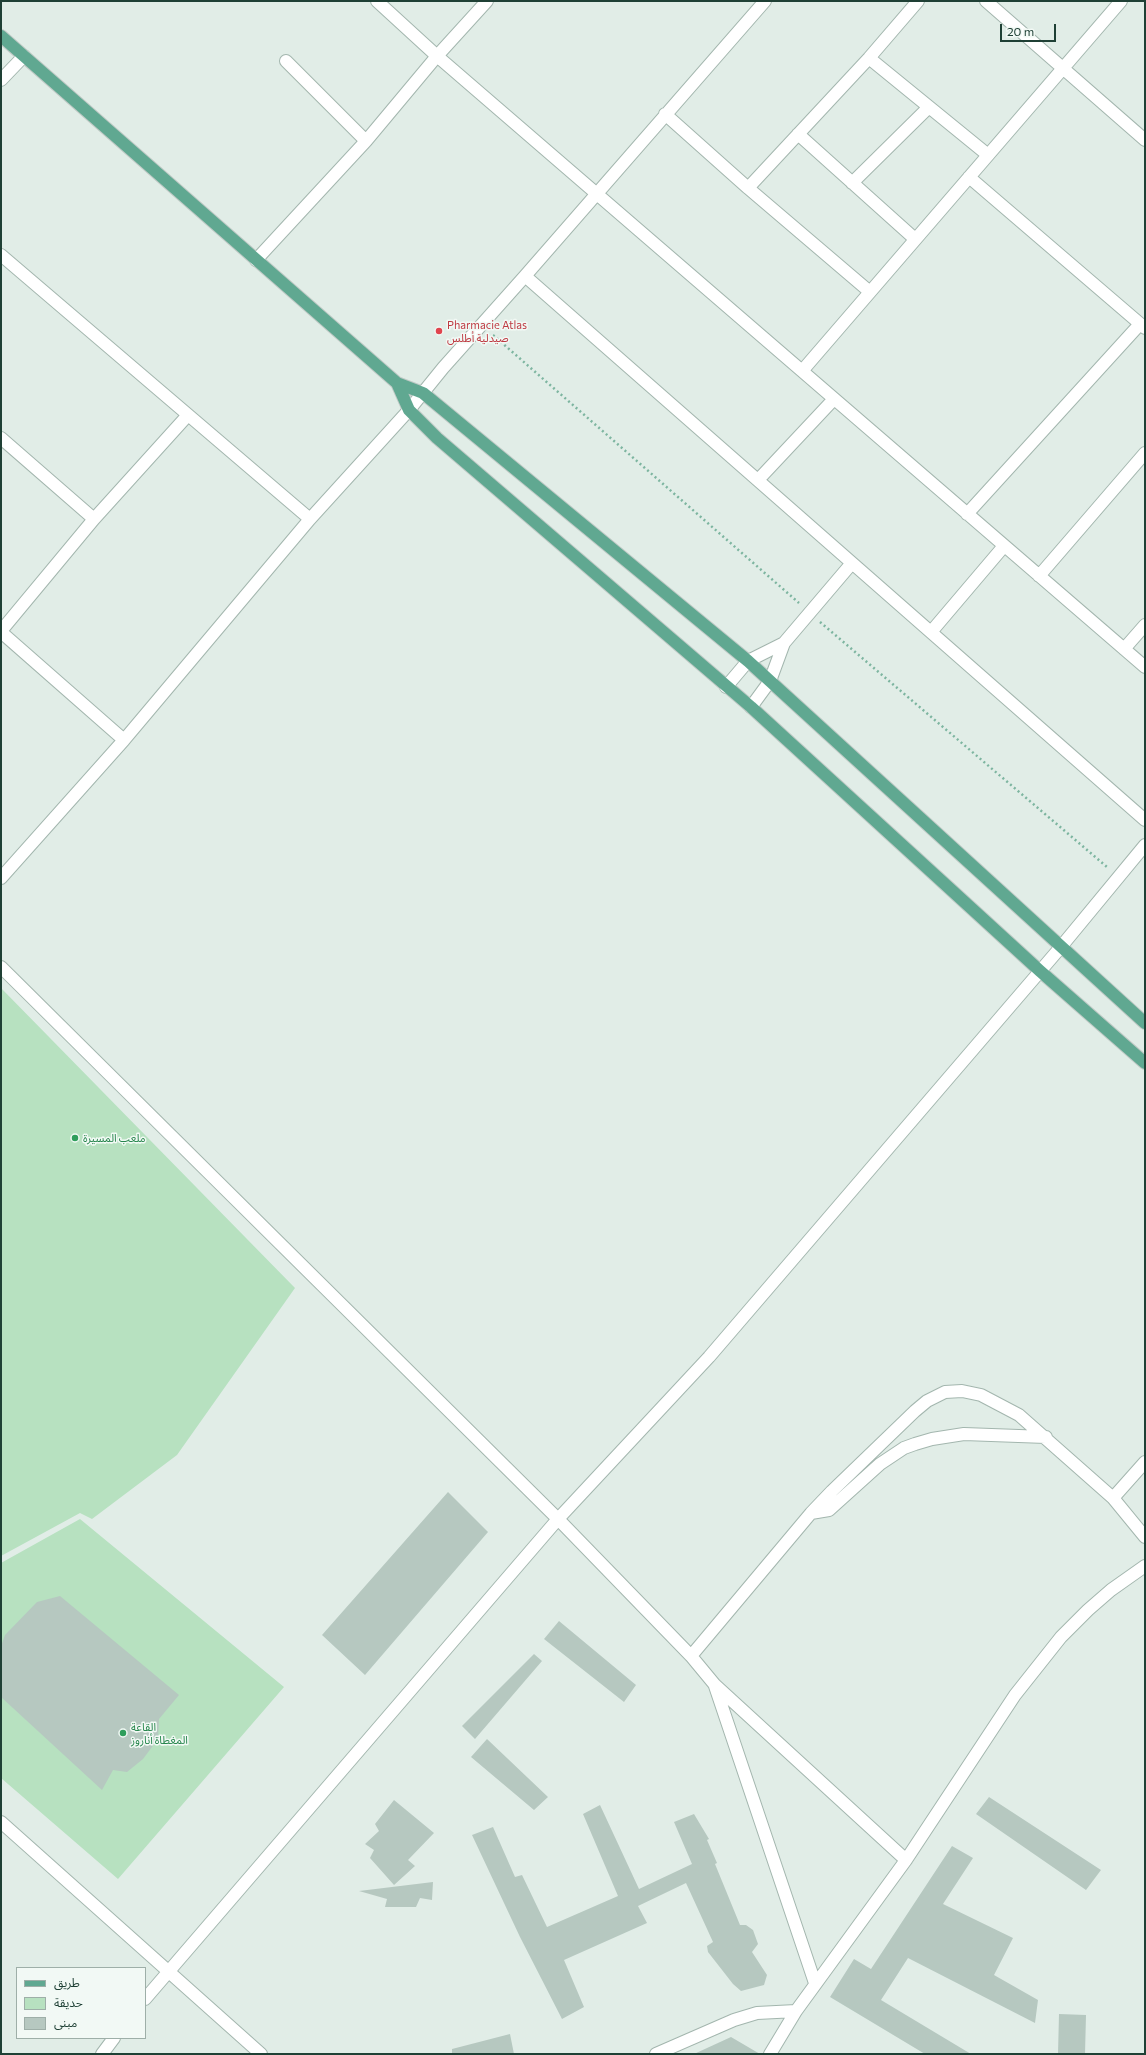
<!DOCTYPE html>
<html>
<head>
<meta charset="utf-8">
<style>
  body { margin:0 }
  #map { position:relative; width:1146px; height:2055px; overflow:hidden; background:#e1ede7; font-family:Commissioner,"Noto Sans Arabic",sans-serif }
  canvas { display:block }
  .frame { position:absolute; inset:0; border:2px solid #1f4035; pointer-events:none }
  .legend { position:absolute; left:16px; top:1967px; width:130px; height:72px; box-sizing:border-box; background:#f2f9f5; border:1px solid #9eafa8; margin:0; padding:5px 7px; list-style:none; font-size:12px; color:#1f4035 }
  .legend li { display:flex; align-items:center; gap:8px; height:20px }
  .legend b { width:20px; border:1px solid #9eafa8 }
  .scale { position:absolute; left:1000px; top:24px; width:56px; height:18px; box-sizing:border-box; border:2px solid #1f4035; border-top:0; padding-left:5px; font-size:12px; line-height:14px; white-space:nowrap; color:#1f4035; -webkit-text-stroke:3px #f2f9f5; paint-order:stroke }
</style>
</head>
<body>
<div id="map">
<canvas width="1146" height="2055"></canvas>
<div class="frame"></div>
<ul class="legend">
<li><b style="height:5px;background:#60a891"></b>طريق</li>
<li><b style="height:11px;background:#b7e1c0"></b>حديقة</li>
<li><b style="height:11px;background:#b6c8c0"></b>مبنى</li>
</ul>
<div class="scale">20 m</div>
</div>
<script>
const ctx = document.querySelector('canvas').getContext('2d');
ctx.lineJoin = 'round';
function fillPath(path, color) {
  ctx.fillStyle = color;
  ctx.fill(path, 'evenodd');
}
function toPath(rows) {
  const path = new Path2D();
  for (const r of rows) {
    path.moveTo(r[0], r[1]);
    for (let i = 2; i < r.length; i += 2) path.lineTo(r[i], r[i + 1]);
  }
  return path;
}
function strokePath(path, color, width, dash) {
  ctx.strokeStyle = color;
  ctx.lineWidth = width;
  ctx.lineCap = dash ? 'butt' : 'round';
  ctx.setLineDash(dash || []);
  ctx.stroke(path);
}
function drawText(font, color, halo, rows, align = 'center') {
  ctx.font = font + ' Commissioner,"Noto Sans Arabic",sans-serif';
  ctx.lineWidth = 3;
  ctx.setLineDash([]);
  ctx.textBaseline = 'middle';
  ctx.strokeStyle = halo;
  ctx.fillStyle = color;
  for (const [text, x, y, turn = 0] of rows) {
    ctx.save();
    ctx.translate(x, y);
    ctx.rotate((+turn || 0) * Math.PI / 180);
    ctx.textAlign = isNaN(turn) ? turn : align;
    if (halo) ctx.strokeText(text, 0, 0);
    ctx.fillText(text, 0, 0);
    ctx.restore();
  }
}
fillPath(toPath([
  [1,988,295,1288,177,1455,92,1519,80,1513,1,1556],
  [80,1519,284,1687,118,1879,1,1778,1,1563]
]), '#b7e1c0');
fillPath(toPath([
  [448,1492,488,1532,365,1675,322,1635],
  [60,1596,179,1695,159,1719,158,1739,143,1759,127,1772,113,1770,102,1790,1,1697,1,1646,5,1635,37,1602],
  [559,1621,636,1685,624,1702,544,1639],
  [534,1654,542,1661,475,1739,462,1726],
  [487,1739,548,1797,534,1810,471,1757],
  [989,1797,1101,1870,1086,1890,976,1814],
  [394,1800,434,1833,408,1860,415,1866,394,1885,370,1858,374,1850,365,1844,379,1831,375,1824],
  [600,1805,639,1889,692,1864,674,1822,694,1814,709,1839,707,1840,717,1863,715,1864,740,1925,746,1925,753,1930,758,1944,752,1952,767,1975,764,1985,741,1991,733,1984,708,1952,707,1946,713,1942,686,1883,638,1906,647,1923,564,1960,584,2007,562,2019,520,1937,472,1835,493,1827,515,1877,522,1875,547,1927,618,1896,583,1814],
  [952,1846,973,1858,943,1904,1013,1938,994,1975,1038,2000,1035,2023,908,1958,881,2000,971,2054,925,2054,830,1997,854,1959,871,1969],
  [433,1882,432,1900,420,1898,416,1907,385,1907,387,1899,359,1891],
  [1059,2014,1086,2015,1085,2054,1058,2054],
  [510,2034,514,2054,452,2054,452,2049],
  [731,2037,760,2054,694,2054]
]), '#b6c8c0');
const minor = toPath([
  [377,1,437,56,1145,667],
  [986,1,1145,140],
  [869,58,988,155],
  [286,61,366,141],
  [1,80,24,56],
  [665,114,748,188,870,292],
  [798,134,915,239],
  [969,177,1145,328],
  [852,183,929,107],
  [748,188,869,58,918,1],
  [1,255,310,519],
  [256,260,366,141,437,56,487,1],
  [525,276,1145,820],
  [802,371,1121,1],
  [1,438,94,519],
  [758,480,834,399],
  [967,514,1140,324],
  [1039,576,1145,453],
  [1,631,94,519,188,415],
  [1,632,124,740],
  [931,632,1004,546],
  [1124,649,1145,625],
  [726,687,748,661,784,643],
  [751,707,770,681,784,643,852,563],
  [1,878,124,740,310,519,409,410,443,368,525,276,765,1],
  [1,967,558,1519,691,1656,715,1685,906,1860],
  [1113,1498,1145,1462],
  [811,1513,829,1510,880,1464,904,1448,915,1444,932,1439,964,1434,1046,1437],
  [691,1656,811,1513,832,1491,915,1411,927,1401,945,1392,962,1391,981,1395,1019,1415,1113,1498,1145,1537],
  [715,1686,815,1983],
  [1,1822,261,2054],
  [145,1999,558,1519,709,1357,1060,948,1145,845],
  [102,2054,114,2038],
  [656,2054,734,2020,757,2013,796,2011],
  [770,2054,796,2011,906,1860,1015,1695,1061,1637,1088,1610,1111,1590,1145,1566]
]);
const major = toPath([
  [1,36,397,383,423,393,748,661,1145,1023],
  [397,383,409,410,437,438,751,707,1040,971,1145,1063]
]);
strokePath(minor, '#a3b6ae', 14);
strokePath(major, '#c0cac6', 14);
strokePath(toPath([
  [493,335,799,603],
  [820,622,1107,867]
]), '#7db5a0', 2.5, [2, 3]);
strokePath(minor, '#fff', 12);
strokePath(major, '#60a891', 12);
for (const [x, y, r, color] of [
  [439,331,4,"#e0444e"],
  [75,1138,4,"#2e9e5b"],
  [123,1733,4,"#2e9e5b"]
]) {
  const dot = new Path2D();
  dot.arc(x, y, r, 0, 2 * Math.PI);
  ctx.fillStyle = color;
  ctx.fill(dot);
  strokePath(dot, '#f2f9f5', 1.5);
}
drawText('11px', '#be3a42', '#f2f9f5', [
  ["Pharmacie Atlas",447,325],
  ["صيدلية أطلس",447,338]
], 'left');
drawText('11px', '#27864d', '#f2f9f5', [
  ["ملعب المسيرة",83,1138],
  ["القاعة",131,1727],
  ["المغطاة أناروز",131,1740]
], 'left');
</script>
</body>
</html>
